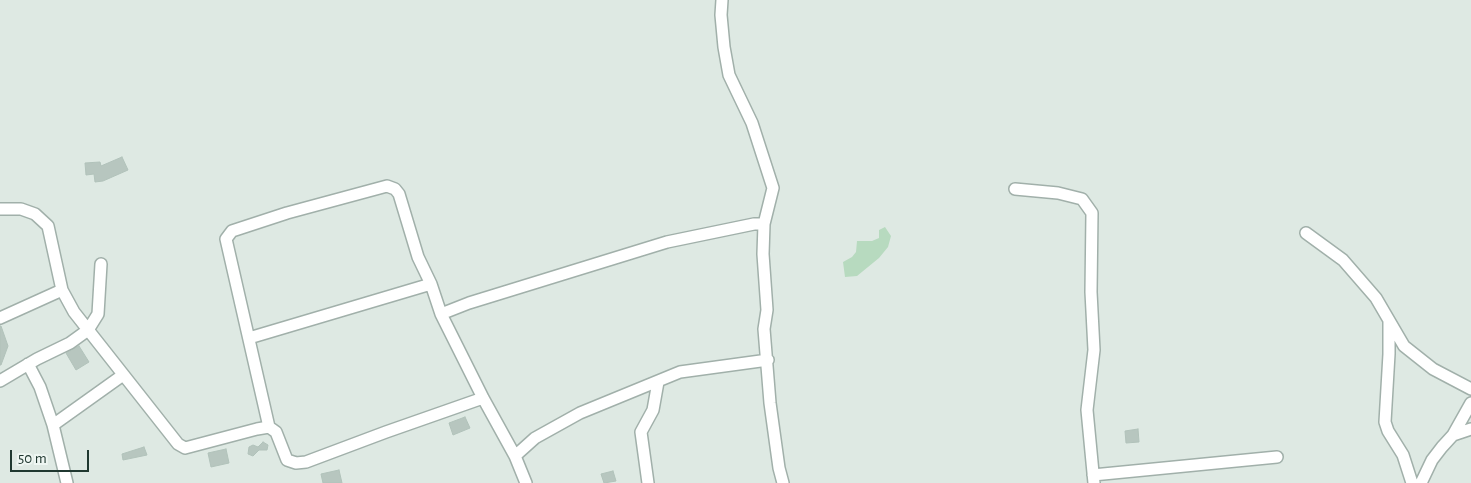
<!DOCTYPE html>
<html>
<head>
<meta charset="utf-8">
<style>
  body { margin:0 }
  #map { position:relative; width:1471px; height:483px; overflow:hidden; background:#dee9e3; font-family:"Alegreya Sans",sans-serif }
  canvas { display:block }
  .scale { position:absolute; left:10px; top:450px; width:79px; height:22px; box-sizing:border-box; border:2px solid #203830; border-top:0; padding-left:6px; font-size:15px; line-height:18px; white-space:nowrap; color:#203830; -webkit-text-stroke:4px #eef6f2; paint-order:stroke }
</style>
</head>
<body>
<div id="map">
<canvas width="1471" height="483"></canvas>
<div class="scale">50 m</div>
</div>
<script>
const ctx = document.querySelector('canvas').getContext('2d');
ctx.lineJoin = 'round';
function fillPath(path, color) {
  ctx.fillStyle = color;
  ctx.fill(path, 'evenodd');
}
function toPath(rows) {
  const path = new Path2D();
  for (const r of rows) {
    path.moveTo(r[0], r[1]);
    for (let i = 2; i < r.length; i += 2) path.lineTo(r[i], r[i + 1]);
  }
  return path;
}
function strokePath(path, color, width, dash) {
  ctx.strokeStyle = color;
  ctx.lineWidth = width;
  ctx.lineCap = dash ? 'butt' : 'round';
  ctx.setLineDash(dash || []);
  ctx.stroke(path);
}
fillPath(toPath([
  [885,227,891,236,888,247,879,258,857,276,845,277,843,262,852,257,856,252,857,241,872,241,879,238,879,230]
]), '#b7dabf');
const building = toPath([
  [122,157,128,170,103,181,95,182,94,174,86,175,85,163,100,162,101,166,122,157],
  [0,326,1,326,8,346,1,365,0,365,0,326],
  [79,346,89,362,76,370,66,353,79,346],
  [465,417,470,428,453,435,449,423,465,417],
  [1138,429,1139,442,1126,443,1125,431,1138,429],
  [263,442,268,445,267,450,259,450,253,456,248,454,249,447,253,445,258,447,263,442],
  [144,447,147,455,123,460,122,454,144,447],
  [226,449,229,463,211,467,208,453,226,449],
  [339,470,342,483,323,483,321,474,339,470],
  [613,471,616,481,604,483,601,474,613,471]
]);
fillPath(building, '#b7c6bf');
strokePath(building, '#b1c2ba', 1);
const street = toPath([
  [722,0,721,15,724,47,729,75,752,123,773,188,764,224,763,254,767,310,764,329,770,403,779,468,783,483],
  [1015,189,1058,193,1082,199,1092,213,1091,292,1094,350,1087,410,1094,483],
  [0,209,21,209,35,214,48,226,62,290,74,312,178,444,185,448,257,429,269,427,276,432,287,460,296,463,306,462,386,432,483,398],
  [1306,233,1343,260,1376,298,1404,346,1433,369,1471,389],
  [441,314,469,303,667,242,754,224,764,224],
  [0,318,62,290],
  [1389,321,1389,354,1385,422,1388,431,1403,455,1412,483],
  [249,338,431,284],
  [28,364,40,387,53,425,67,483],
  [0,381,37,359,70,343,88,330,98,314,101,264],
  [53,425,123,375],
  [269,427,226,239,232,231,287,213,387,186,395,189,399,194,418,257,431,284,441,314,483,398,515,456,526,483],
  [1453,435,1471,403],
  [515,456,535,438,580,413,680,372,768,360],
  [1093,475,1277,457],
  [648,483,641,432,653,410,658,382],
  [1421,483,1432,460,1442,447,1453,435,1471,429]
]);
strokePath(street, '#a1b0aa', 14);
strokePath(street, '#fff', 11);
</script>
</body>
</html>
